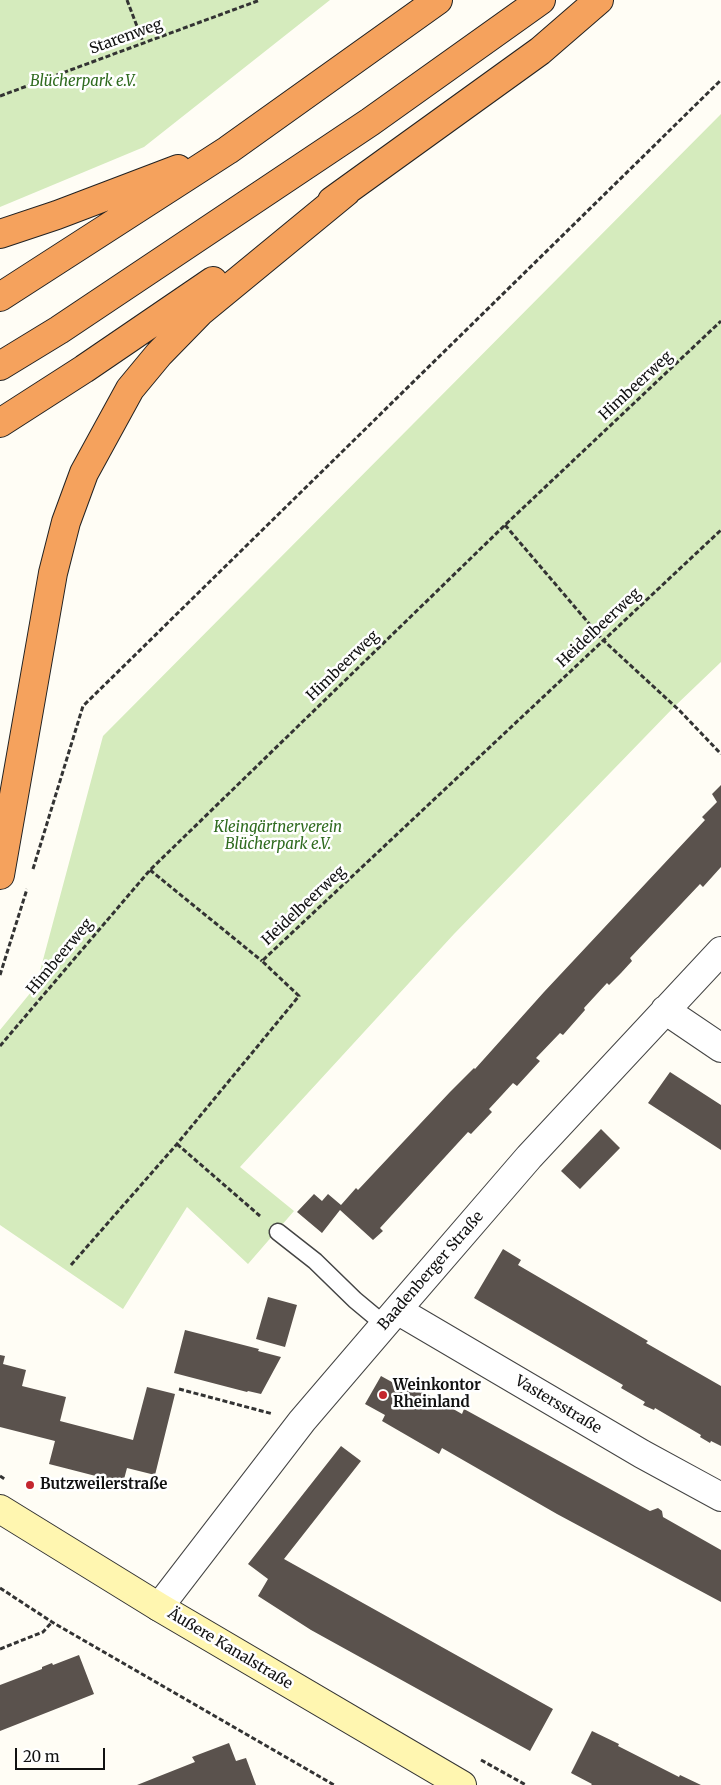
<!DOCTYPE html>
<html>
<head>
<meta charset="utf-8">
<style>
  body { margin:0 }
  #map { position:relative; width:721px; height:1785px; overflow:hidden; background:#fffdf5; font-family:Merriweather,serif }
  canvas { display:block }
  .scale { position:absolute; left:15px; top:1748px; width:90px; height:22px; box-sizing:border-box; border:2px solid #111; border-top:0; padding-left:6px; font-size:15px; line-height:18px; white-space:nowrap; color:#111; -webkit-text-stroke:4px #fff; paint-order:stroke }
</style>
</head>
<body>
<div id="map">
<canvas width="721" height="1785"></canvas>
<div class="scale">20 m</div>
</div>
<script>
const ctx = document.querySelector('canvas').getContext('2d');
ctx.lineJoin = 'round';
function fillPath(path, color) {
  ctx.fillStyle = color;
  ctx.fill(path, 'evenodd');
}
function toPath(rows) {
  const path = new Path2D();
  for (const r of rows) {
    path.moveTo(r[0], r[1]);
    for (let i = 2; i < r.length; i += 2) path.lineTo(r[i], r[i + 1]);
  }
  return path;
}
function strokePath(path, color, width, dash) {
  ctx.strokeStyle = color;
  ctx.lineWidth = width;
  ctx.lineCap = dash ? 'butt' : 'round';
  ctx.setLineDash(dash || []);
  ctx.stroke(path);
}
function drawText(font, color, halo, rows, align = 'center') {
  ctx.font = font + ' Merriweather,serif';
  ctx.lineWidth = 5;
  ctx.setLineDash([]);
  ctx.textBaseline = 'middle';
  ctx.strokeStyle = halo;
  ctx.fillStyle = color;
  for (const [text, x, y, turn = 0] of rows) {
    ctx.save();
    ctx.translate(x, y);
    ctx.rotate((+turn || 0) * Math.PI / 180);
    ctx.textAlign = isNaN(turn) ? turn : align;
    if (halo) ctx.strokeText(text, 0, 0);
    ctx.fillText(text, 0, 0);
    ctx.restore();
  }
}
fillPath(toPath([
  [0,0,330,0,144,147,0,207],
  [721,114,721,662,675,706,454,934,240,1167,294,1211,248,1264,187,1207,123,1309,0,1225,0,1030,36,986,103,736]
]), '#d5ebbd');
fillPath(toPath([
  [721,785,721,867,703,887,700,884,630,958,632,961,621,973,609,985,607,983,584,1008,585,1010,563,1035,560,1033,536,1058,540,1061,517,1086,513,1083,502,1095,489,1109,492,1112,471,1134,468,1132,434,1169,380,1228,383,1231,373,1240,340,1210,322,1233,297,1212,314,1194,322,1201,328,1194,341,1205,356,1188,358,1190,450,1092,474,1068,475,1069,544,992,705,820,702,817,717,802,712,794],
  [670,1072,721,1105,721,1150,648,1103],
  [601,1129,620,1148,580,1189,561,1171],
  [503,1249,521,1260,518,1265,648,1341,646,1343,721,1386,721,1446,711,1441,710,1443,700,1437,701,1435,655,1408,654,1410,643,1405,645,1402,621,1388,623,1385,474,1298],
  [268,1297,297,1305,285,1347,256,1339],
  [185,1330,259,1349,258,1351,281,1357,261,1394,248,1391,247,1392,174,1373],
  [0,1355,5,1356,3,1364,26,1370,22,1386,66,1397,60,1421,133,1440,147,1387,175,1394,155,1475,127,1468,123,1483,49,1464,55,1441,0,1427],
  [381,1376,401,1387,404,1381,462,1414,464,1409,650,1511,658,1508,662,1511,663,1517,721,1550,721,1602,557,1514,442,1448,439,1454,382,1421,385,1415,365,1404],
  [341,1446,361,1461,284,1559,553,1709,530,1751,311,1630,258,1596,268,1579,248,1564],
  [79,1655,94,1694,0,1731,0,1685,42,1669,42,1667,52,1663,53,1665],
  [592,1731,619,1744,618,1746,679,1777,680,1775,701,1785,591,1785,592,1784,571,1773],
  [229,1743,236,1761,246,1758,256,1785,137,1785,195,1762,192,1757]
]), '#5a524d');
const lane = toPath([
  [278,1232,315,1261,355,1300,385,1325]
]);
const street = toPath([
  [665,1010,721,1048],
  [397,1310,642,1454,721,1497],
  [159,1607,302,1421,397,1310,529,1157,721,951]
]);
const secondary = toPath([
  [0,1509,159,1607,462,1785]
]);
const highway = toPath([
  [332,201,540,51,599,0],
  [0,234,57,215,178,169],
  [0,297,228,150,438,0],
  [0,366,59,330,370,122,541,0],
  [0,423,84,369,213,281],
  [0,875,53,573,66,522,84,473,130,389,159,354,200,312,346,192]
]);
strokePath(lane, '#444', 19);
strokePath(street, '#444', 30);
strokePath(secondary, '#333', 30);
strokePath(highway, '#222', 30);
strokePath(toPath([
  [127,0,143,42],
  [0,96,260,0],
  [505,525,603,640,680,711,721,754],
  [33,869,83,706,721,80],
  [150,870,262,961],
  [0,975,27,889],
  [0,1046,150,870,505,525,721,321],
  [177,1144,260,1216],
  [71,1265,177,1144,299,996,262,961,721,530],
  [179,1389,273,1414],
  [0,1476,6,1480],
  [0,1588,52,1622,334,1785],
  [0,1649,43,1632,52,1622],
  [481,1760,526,1785]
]), '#333', 3, [5, 2.5]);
strokePath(lane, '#fff', 16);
strokePath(street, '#fff', 28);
strokePath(secondary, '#fff6b0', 28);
strokePath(highway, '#f5a25d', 28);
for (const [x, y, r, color] of [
  [383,1395,5,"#c4262e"],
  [30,1485,5,"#c4262e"]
]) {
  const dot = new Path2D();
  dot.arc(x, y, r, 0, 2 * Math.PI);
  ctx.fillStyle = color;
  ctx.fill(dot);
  strokePath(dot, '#fff', 2);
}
drawText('15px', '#111', '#fff', [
  ["Starenweg",126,37,-20],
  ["Himbeerweg",636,386,-43],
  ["Heidelbeerweg",599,628,-43],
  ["Himbeerweg",343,666,-44],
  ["Heidelbeerweg",304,906,-43],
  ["Himbeerweg",60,957,-50],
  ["Baadenberger Straße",431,1271,-49],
  ["Vastersstraße",558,1405,31],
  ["Äußere Kanalstraße",230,1649,31]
]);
drawText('italic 15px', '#2f6b1f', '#fff', [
  ["Blücherpark e.V.",83,82],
  ["Kleingärtnerverein",278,828],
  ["Blücherpark e.V.",278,845]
]);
drawText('bold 15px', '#111', '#fff', [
  ["Weinkontor",393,1386],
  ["Rheinland",393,1403],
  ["Butzweilerstraße",40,1485]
], 'left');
</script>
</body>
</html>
